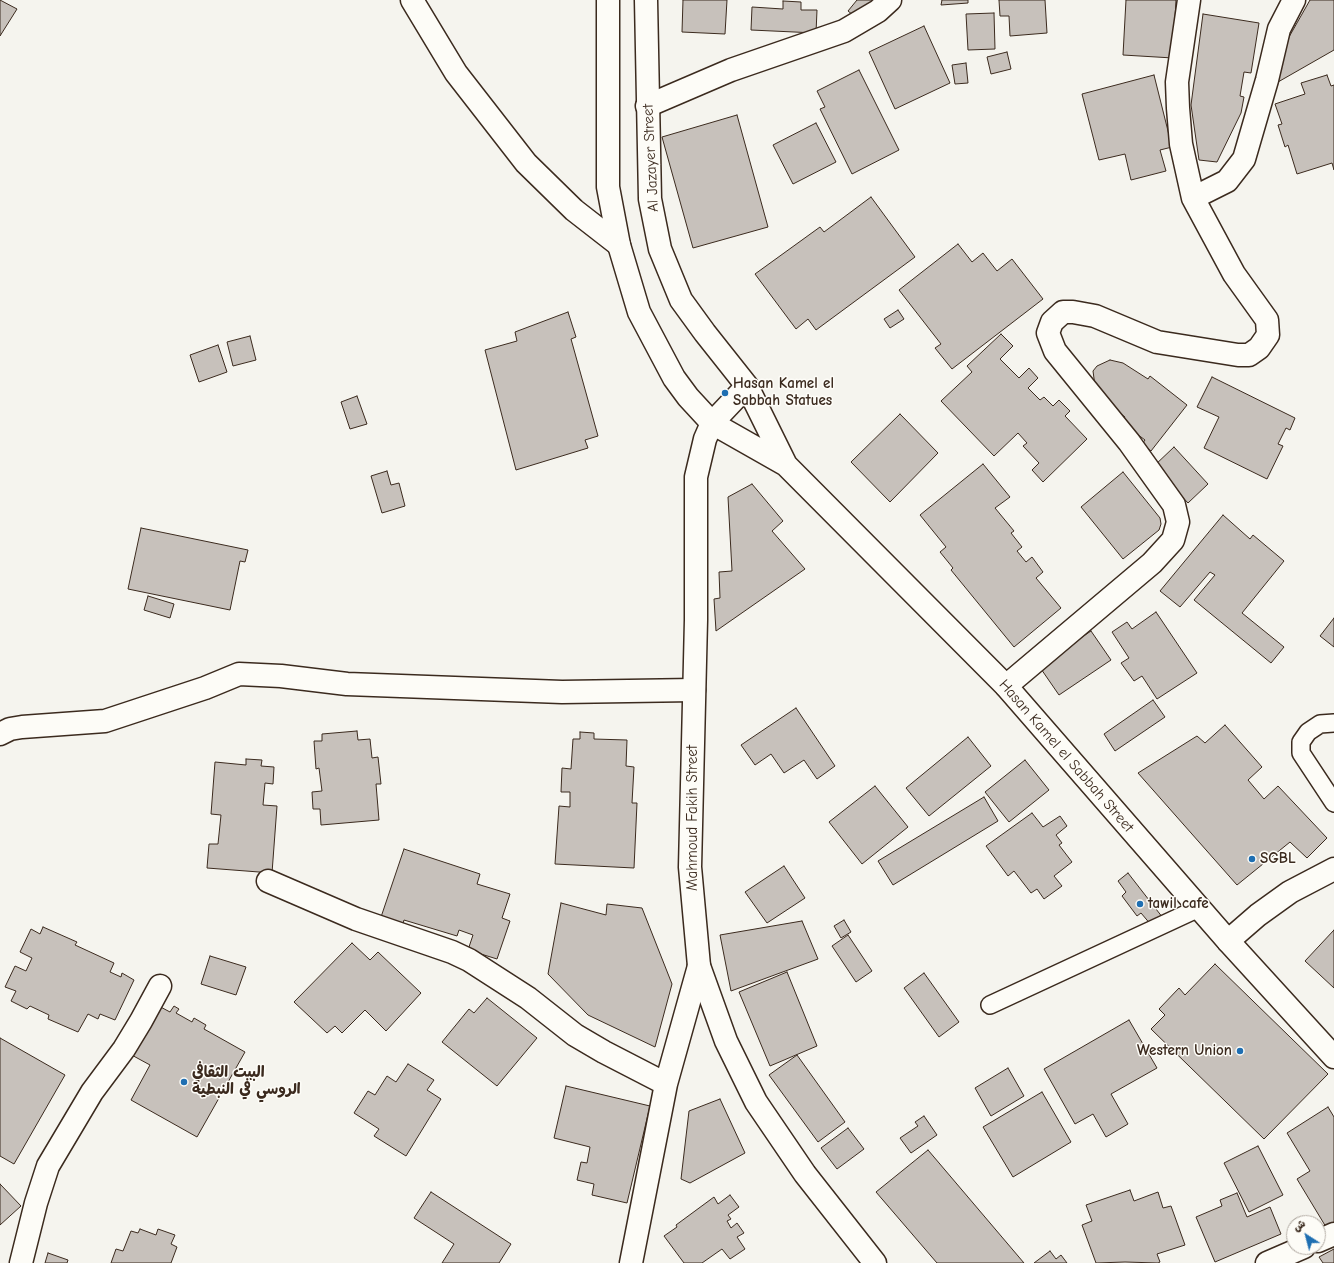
<!DOCTYPE html>
<html>
<head>
<meta charset="utf-8">
<style>
  body { margin:0 }
  #map { position:relative; width:1334px; height:1263px; overflow:hidden; background:#f5f4ee; font-family:"Comic Neue","Playpen Sans Arabic",sans-serif }
  canvas { display:block }
  .north { position:absolute; left:1286px; top:1215px; width:40px; height:40px; box-sizing:border-box; background:#fdfcf7; border:1px solid #afa8a0; border-radius:50%; rotate:324deg; font-size:11px; font-weight:700; line-height:16px; text-align:center; color:#3b2a1e }
  .north::after { content:''; display:block; margin:auto; width:14px; height:18px; background:#1f6fb2; clip-path:polygon(50% 0,100% 100%,50% 72%,0 100%) }
</style>
</head>
<body>
<div id="map">
<canvas width="1334" height="1263"></canvas>
<div class="north">ش</div>
</div>
<script>
const ctx = document.querySelector('canvas').getContext('2d');
ctx.lineJoin = 'round';
function fillPath(path, color) {
  ctx.fillStyle = color;
  ctx.fill(path, 'evenodd');
}
function toPath(rows) {
  const path = new Path2D();
  for (const r of rows) {
    path.moveTo(r[0], r[1]);
    for (let i = 2; i < r.length; i += 2) path.lineTo(r[i], r[i + 1]);
  }
  return path;
}
function strokePath(path, color, width, dash) {
  ctx.strokeStyle = color;
  ctx.lineWidth = width;
  ctx.lineCap = dash ? 'butt' : 'round';
  ctx.setLineDash(dash || []);
  ctx.stroke(path);
}
function drawText(font, color, halo, rows, align = 'center') {
  ctx.font = font + ' "Comic Neue","Playpen Sans Arabic",sans-serif';
  ctx.lineWidth = 3;
  ctx.setLineDash([]);
  ctx.textBaseline = 'middle';
  ctx.strokeStyle = halo;
  ctx.fillStyle = color;
  for (const [text, x, y, turn = 0] of rows) {
    ctx.save();
    ctx.translate(x, y);
    ctx.rotate((+turn || 0) * Math.PI / 180);
    ctx.textAlign = isNaN(turn) ? turn : align;
    if (halo) ctx.strokeText(text, 0, 0);
    ctx.fillText(text, 0, 0);
    ctx.restore();
  }
}
const building = toPath([
  [0,0,17,9,0,36,0,0],
  [683,0,727,0,725,34,682,32,683,0],
  [857,0,873,0,858,19,848,11,857,0],
  [942,0,968,0,968,3,941,5,942,0],
  [999,0,1045,0,1047,33,1010,36,1009,16,1000,16,999,0],
  [1126,0,1176,0,1173,58,1123,55,1126,0],
  [1310,0,1334,0,1334,50,1278,82,1280,68,1289,37,1310,0],
  [783,1,801,2,801,10,817,10,816,33,751,30,752,7,783,9,783,1],
  [994,13,995,49,968,50,966,14,994,13],
  [1203,14,1259,23,1251,73,1244,72,1240,96,1244,97,1241,113,1217,162,1199,160,1191,105,1203,14],
  [924,26,950,83,895,109,869,52,924,26],
  [1007,52,1011,69,991,74,987,57,1007,52],
  [966,63,968,83,955,84,952,65,966,63],
  [859,70,899,150,852,174,820,109,825,107,817,91,859,70],
  [1154,75,1172,147,1160,150,1166,171,1131,180,1125,154,1099,160,1082,94,1154,75],
  [1327,75,1331,86,1334,85,1334,170,1332,163,1297,174,1288,145,1285,147,1278,125,1282,124,1275,104,1305,94,1301,83,1327,75],
  [737,115,768,227,693,248,662,137,737,115],
  [816,123,836,162,793,184,773,145,816,123],
  [871,197,915,257,816,330,808,319,796,329,755,274,820,227,824,232,871,197],
  [958,244,972,262,983,253,997,271,1012,259,1043,299,952,369,935,348,941,344,899,290,958,244],
  [898,310,904,319,890,328,884,319,898,310],
  [568,312,576,337,571,339,598,436,585,440,588,448,516,470,485,350,517,341,515,332,568,312],
  [1001,334,1013,346,1000,359,1019,378,1029,368,1038,378,1028,388,1040,400,1044,397,1053,406,1059,400,1070,411,1065,416,1087,439,1043,482,1032,470,1039,463,1023,446,1027,443,1018,433,994,456,941,401,972,372,967,366,1001,334],
  [250,336,256,360,233,366,227,342,250,336],
  [218,345,227,372,199,382,190,355,218,345],
  [1110,360,1123,363,1148,379,1150,376,1187,405,1151,451,1142,444,1145,440,1121,422,1125,417,1105,402,1095,386,1093,371,1097,366,1110,360],
  [1212,377,1295,418,1290,430,1286,428,1278,444,1283,446,1267,479,1204,448,1219,417,1197,407,1212,377],
  [357,396,367,424,350,429,341,402,357,396],
  [900,414,938,453,890,502,851,462,900,414],
  [1174,447,1208,484,1188,503,1154,466,1174,447],
  [983,464,1010,497,995,508,1014,531,1011,533,1022,547,1017,551,1026,562,1032,557,1043,572,1036,578,1061,608,1014,647,951,570,953,568,940,552,946,547,920,515,983,464],
  [387,471,391,485,399,483,405,506,382,513,371,476,387,471],
  [1123,472,1160,518,1161,524,1159,530,1123,559,1081,507,1123,472],
  [752,484,783,521,772,531,805,569,716,631,714,599,720,598,719,572,732,571,728,497,752,484],
  [1223,515,1250,539,1253,535,1284,561,1242,613,1284,647,1271,663,1194,600,1215,575,1210,572,1180,607,1160,591,1223,515],
  [141,528,248,550,245,562,240,561,230,610,128,589,141,528],
  [148,596,174,604,170,618,144,610,148,596],
  [1156,612,1197,673,1157,699,1142,676,1134,681,1121,663,1129,658,1112,632,1127,622,1132,629,1156,612],
  [1334,618,1334,647,1320,636,1334,618],
  [1091,631,1111,660,1059,695,1039,666,1091,631],
  [1153,700,1165,717,1115,751,1104,734,1153,700],
  [796,708,835,766,817,779,804,760,784,773,771,754,755,765,741,745,796,708],
  [1225,725,1262,767,1248,780,1264,799,1278,786,1327,838,1307,858,1290,842,1237,885,1138,773,1197,736,1205,743,1225,725],
  [357,731,358,740,370,739,372,758,378,757,381,784,376,784,379,820,321,825,320,809,313,809,312,792,322,791,319,768,316,769,314,741,322,741,322,734,357,731],
  [580,732,594,733,594,739,627,740,626,766,634,767,632,803,637,803,634,868,555,864,559,806,570,807,570,792,561,792,562,768,571,769,573,739,580,739,580,732],
  [968,737,991,766,929,816,906,788,968,737],
  [246,759,262,760,261,766,274,767,273,784,265,783,263,805,277,806,272,873,207,868,209,844,218,844,221,815,211,814,215,762,246,765,246,759],
  [1025,760,1049,790,1009,822,985,792,1025,760],
  [875,786,908,827,862,864,829,822,875,786],
  [984,797,998,821,893,885,878,861,984,797],
  [1032,813,1043,827,1060,816,1067,826,1056,835,1062,843,1059,845,1072,862,1054,876,1062,886,1044,899,1037,889,1031,893,1014,871,1008,876,986,846,1032,813],
  [404,849,480,874,477,884,510,894,502,918,510,921,497,959,468,950,473,935,459,930,457,936,404,920,402,927,380,920,404,849],
  [784,866,805,898,767,923,745,892,784,866],
  [1128,873,1163,918,1152,926,1141,913,1137,916,1122,896,1126,892,1118,881,1128,873],
  [561,903,606,915,607,904,642,908,672,984,655,1047,588,1015,548,974,561,903],
  [844,920,851,932,841,938,834,926,844,920],
  [802,921,818,959,731,991,720,935,802,921],
  [43,927,77,942,75,945,114,963,110,972,121,977,122,973,134,980,115,1020,100,1014,98,1019,88,1014,78,1032,48,1019,49,1015,30,1006,27,1009,11,1001,16,991,5,987,15,966,26,971,32,958,20,952,31,929,40,934,43,927],
  [1334,930,1334,988,1305,961,1334,930],
  [848,935,872,971,856,982,832,946,848,935],
  [352,943,370,960,378,952,421,993,386,1031,365,1010,342,1033,335,1026,327,1033,294,1002,352,943],
  [210,956,246,967,236,995,201,984,210,956],
  [1215,964,1328,1074,1264,1139,1151,1029,1165,1015,1159,1009,1179,988,1185,995,1215,964],
  [787,972,817,1046,770,1066,739,992,787,972],
  [924,973,959,1022,939,1037,904,988,924,973],
  [487,998,537,1038,497,1086,442,1042,469,1009,474,1013,487,998],
  [155,1004,170,1012,174,1006,179,1009,176,1013,192,1022,194,1018,206,1025,204,1029,245,1052,197,1137,131,1100,150,1065,128,1053,155,1004],
  [1129,1020,1157,1068,1111,1094,1128,1124,1106,1137,1093,1114,1075,1124,1044,1069,1129,1020],
  [0,1038,65,1075,14,1164,0,1156,0,1038],
  [797,1055,845,1122,818,1142,769,1075,797,1055],
  [408,1064,434,1080,427,1090,441,1099,406,1156,374,1136,379,1129,354,1113,368,1091,375,1095,387,1076,396,1082,408,1064],
  [1008,1068,1024,1096,991,1116,975,1088,1008,1068],
  [566,1086,650,1106,627,1203,592,1195,594,1184,577,1180,581,1162,587,1163,590,1147,554,1138,566,1086],
  [1042,1092,1071,1142,1013,1177,983,1127,1042,1092],
  [720,1099,745,1153,690,1183,681,1179,689,1111,720,1099],
  [1328,1107,1334,1117,1334,1229,1329,1232,1297,1179,1310,1171,1287,1133,1328,1107],
  [924,1116,937,1135,911,1153,900,1138,918,1126,915,1122,924,1116],
  [848,1128,864,1149,837,1169,821,1148,848,1128],
  [1258,1146,1283,1195,1249,1212,1224,1163,1258,1146],
  [928,1150,1024,1263,937,1263,876,1192,928,1150],
  [0,1184,21,1206,0,1225,0,1184],
  [1130,1190,1134,1201,1158,1192,1163,1208,1171,1206,1185,1245,1157,1254,1160,1262,1158,1263,1125,1262,1096,1263,1082,1225,1092,1221,1086,1205,1130,1190],
  [431,1192,511,1244,499,1263,442,1263,454,1244,414,1218,431,1192],
  [1237,1193,1247,1217,1270,1207,1281,1234,1215,1262,1196,1217,1222,1206,1220,1200,1237,1193],
  [730,1195,739,1207,728,1215,731,1219,727,1221,731,1228,737,1223,744,1233,737,1237,745,1249,730,1259,722,1249,702,1263,684,1263,664,1236,677,1227,676,1225,714,1197,718,1204,730,1195],
  [140,1229,156,1235,158,1229,175,1235,171,1244,177,1247,171,1263,111,1263,116,1249,123,1251,131,1231,138,1233,140,1229],
  [1334,1249,1334,1263,1323,1263,1319,1257,1334,1249],
  [1050,1251,1056,1259,1061,1255,1067,1263,1034,1263,1050,1251],
  [48,1253,68,1260,67,1263,45,1263,48,1253]
]);
fillPath(building, '#c7c1bb');
strokePath(building, '#3b2a1e', 1);
const lane = toPath([
  [1334,723,1320,724,1308,732,1301,742,1301,753,1334,803],
  [990,1005,1199,908]
]);
const street = toPath([
  [412,0,456,73,526,163,574,210,619,245],
  [647,106,731,70,844,31,878,11,890,0],
  [1193,198,1227,181,1244,159,1267,80,1279,29,1294,0],
  [1006,686,1152,563,1173,540,1178,522,1174,505,1129,442,1055,351,1048,333,1052,322,1063,312,1073,312,1095,316,1157,342,1238,355,1249,355,1259,348,1268,335,1267,320,1234,274,1193,198,1181,144,1178,108,1177,82,1189,0],
  [0,734,10,729,22,727,105,721,205,688,239,674,281,676,347,684,562,692,694,690],
  [268,881,356,919,452,952,469,960,528,998,575,1035,604,1052,666,1084],
  [1228,941,1258,915,1290,892,1334,869],
  [21,1263,36,1203,48,1166,92,1092,124,1049,141,1021,160,986],
  [631,1263,666,1084,699,966]
]);
const secondary = toPath([
  [1318,1241,1334,1234],
  [1267,1263,1304,1247]
]);
const primary = toPath([
  [608,0,608,187,619,245,639,312,674,378,688,397,712,423,786,465,1006,686,1228,941,1334,1057],
  [646,0,650,199,660,249,681,300,705,333,747,386,786,465],
  [747,386,712,423,705,439,696,477,696,620,690,867,699,966,726,1041,756,1102,805,1174,875,1263]
]);
strokePath(lane, '#3b2a1e', 20);
strokePath(street, '#3b2a1e', 25);
strokePath(secondary, '#3b2a1e', 25);
strokePath(primary, '#3b2a1e', 25);
strokePath(lane, '#fdfcf7', 17);
strokePath(street, '#fdfcf7', 22);
strokePath(secondary, '#fdfcf7', 22);
strokePath(primary, '#fdfcf7', 22);
for (const [x, y, r, color] of [
  [725,393,4,"#1f6fb2"],
  [1252,859,4,"#1f6fb2"],
  [1140,904,4,"#1f6fb2"],
  [1240,1051,4,"#1f6fb2"],
  [184,1082,4,"#1f6fb2"]
]) {
  const dot = new Path2D();
  dot.arc(x, y, r, 0, 2 * Math.PI);
  ctx.fillStyle = color;
  ctx.fill(dot);
  strokePath(dot, '#fdfcf7', 1.5);
}
drawText('15px', '#3b2a1e', '#fdfcf7', [
  ["Al Jazayer Street",651,158,-93],
  ["Hasan Kamel el Sabbah Street",1066,756,49],
  ["Mahmoud Fakih Street",693,818,-90]
]);
drawText('bold 15px', '#3b2a1e', '#fdfcf7', [
  ["Hasan Kamel el",733,384],
  ["Sabbah Statues",733,401],
  ["SGBL",1260,859],
  ["tawil cafe",1148,904],
  ["Western Union",1232,1051,"right"],
  ["البيت الثقافي",192,1073],
  ["الروسي في النبطية",192,1090]
], 'left');
</script>
</body>
</html>
